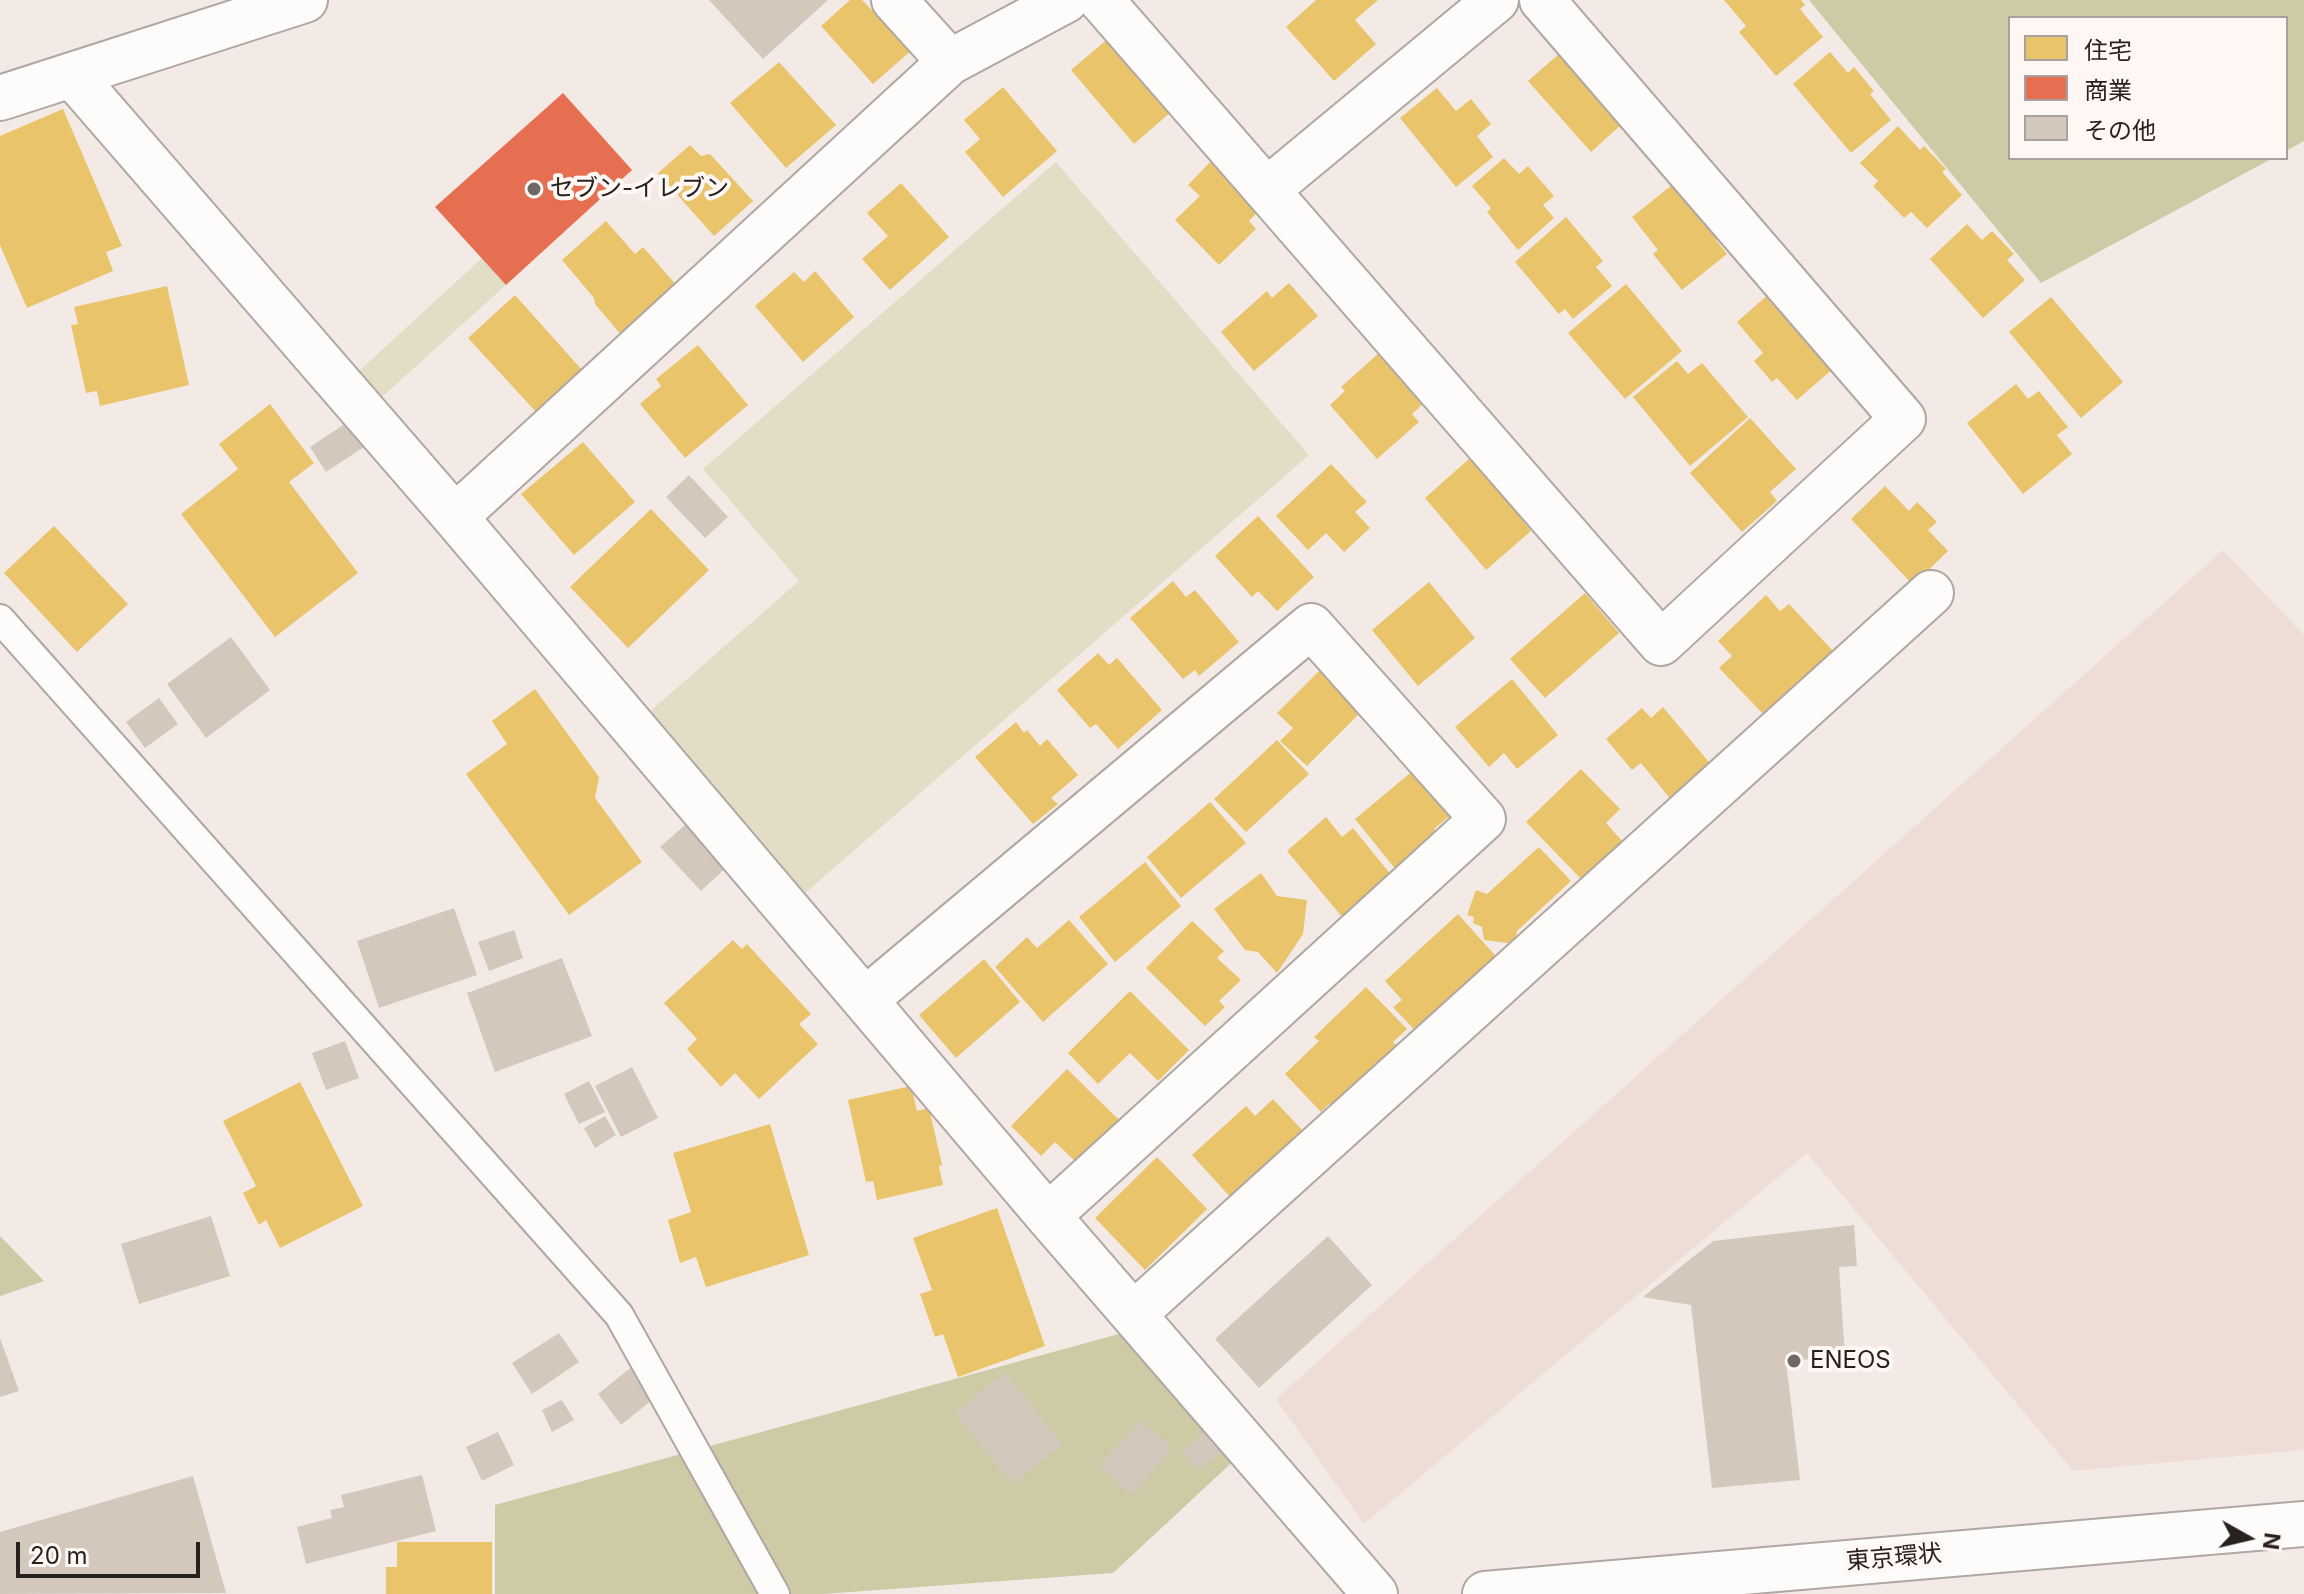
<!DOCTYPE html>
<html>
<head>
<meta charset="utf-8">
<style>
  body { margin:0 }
  #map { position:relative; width:2304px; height:1594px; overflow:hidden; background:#f3eae6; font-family:Inter,"Noto Sans JP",sans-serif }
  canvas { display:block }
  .legend { position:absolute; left:2008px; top:16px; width:280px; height:144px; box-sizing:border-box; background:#fef7f4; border:2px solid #a8a19f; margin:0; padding:10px 14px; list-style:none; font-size:24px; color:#27211f }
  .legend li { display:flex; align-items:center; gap:16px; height:40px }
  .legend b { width:40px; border:2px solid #a8a19f }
  .north { position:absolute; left:2208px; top:1498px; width:80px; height:80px; -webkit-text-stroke:6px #fef7f4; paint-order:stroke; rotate:98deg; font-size:22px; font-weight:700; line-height:32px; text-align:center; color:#27211f }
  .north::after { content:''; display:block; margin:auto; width:28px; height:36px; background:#27211f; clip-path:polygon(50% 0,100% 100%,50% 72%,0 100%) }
  .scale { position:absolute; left:16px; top:1542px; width:184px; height:36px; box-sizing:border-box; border:4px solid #27211f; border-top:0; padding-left:10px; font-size:24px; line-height:28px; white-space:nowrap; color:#27211f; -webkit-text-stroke:6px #fef7f4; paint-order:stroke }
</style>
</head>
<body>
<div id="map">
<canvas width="2304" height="1594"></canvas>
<ul class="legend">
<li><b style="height:22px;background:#e9c46a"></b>住宅</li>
<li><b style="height:22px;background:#e76f51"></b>商業</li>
<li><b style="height:22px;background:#d4c8bc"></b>その他</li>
</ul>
<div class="north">N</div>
<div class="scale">20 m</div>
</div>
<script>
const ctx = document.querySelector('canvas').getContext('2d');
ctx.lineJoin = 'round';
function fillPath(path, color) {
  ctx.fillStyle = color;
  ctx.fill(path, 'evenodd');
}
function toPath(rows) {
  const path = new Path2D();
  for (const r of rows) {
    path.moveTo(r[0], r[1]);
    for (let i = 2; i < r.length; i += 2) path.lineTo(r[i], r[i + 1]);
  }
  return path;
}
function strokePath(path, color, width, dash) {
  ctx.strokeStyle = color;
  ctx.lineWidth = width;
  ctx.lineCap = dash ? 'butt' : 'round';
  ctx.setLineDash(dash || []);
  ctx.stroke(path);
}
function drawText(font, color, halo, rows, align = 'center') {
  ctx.font = font + ' Inter,"Noto Sans JP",sans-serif';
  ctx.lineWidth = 8;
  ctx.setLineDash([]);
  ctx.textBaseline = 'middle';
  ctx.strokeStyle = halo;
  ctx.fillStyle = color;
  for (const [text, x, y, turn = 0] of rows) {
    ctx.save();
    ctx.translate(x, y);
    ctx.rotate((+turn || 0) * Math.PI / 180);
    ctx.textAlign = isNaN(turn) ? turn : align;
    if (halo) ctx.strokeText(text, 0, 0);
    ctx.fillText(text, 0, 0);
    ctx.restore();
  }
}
fillPath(toPath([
  [2223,550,2304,635,2304,1450,2073,1471,1807,1153,1364,1524,1276,1399]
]), '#eeddd5');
fillPath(toPath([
  [1056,162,1309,455,803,895,647,714,799,581,703,469],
  [482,258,506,285,382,397,359,371]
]), '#e2dec6');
fillPath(toPath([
  [1809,0,2304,0,2304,141,2286,151,2286,18,2010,18,2010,158,2273,158,2041,283],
  [0,1236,44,1281,0,1296],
  [1126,1332,1240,1455,1113,1573,823,1594,495,1594,495,1505]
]), '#cecaa5');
fillPath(toPath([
  [850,0,862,0,872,10,875,6,913,49,873,84,821,26],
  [1316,0,1378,0,1355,20,1376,44,1334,81,1286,27],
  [1724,0,1801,0,1805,5,1800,9,1823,37,1776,76,1739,32,1746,26],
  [1110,37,1172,111,1134,144,1071,70],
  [1569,45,1632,115,1591,152,1528,81],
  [1830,52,1848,73,1854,67,1874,91,1870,94,1891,120,1851,153,1793,84],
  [779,62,836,125,786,168,730,103],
  [1003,87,1057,151,1003,197,965,152,980,139,964,120],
  [1437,88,1456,111,1471,99,1491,124,1477,136,1493,157,1456,187,1400,118],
  [63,109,122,246,106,252,113,271,27,308,0,245,0,136],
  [1898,126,1920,150,1924,146,1946,169,1942,172,1962,195,1927,228,1911,212,1904,218,1873,186,1878,181,1860,163],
  [690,145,701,156,710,154,753,201,714,236,658,173],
  [1215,157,1263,206,1249,221,1256,229,1219,265,1175,220,1200,196,1188,185],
  [1504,158,1519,174,1528,166,1554,196,1543,205,1554,218,1518,250,1487,212,1491,208,1472,186],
  [1682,177,1727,233,1716,240,1727,254,1682,290,1653,254,1658,250,1632,217],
  [901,183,949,237,890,290,862,259,888,236,867,213],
  [1566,217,1603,261,1596,267,1612,286,1573,319,1565,309,1559,314,1515,262],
  [606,221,635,254,643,247,678,287,622,336,595,304,594,298,562,260],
  [1967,224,1982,240,1992,231,2014,254,2007,260,2025,280,1983,318,1930,259],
  [815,271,854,317,803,362,755,306,794,272,804,282],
  [1289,283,1318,316,1254,371,1221,332,1267,291,1272,298],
  [1626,284,1682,351,1625,399,1568,333],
  [1779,285,1844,359,1797,400,1777,378,1772,382,1754,361,1763,353,1737,322],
  [167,286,189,385,100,406,97,391,86,393,71,325,78,324,74,307],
  [515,295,582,370,536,412,468,338],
  [2051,297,2123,382,2081,418,2009,332],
  [698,345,748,405,685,458,640,404,661,386,656,379],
  [1380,352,1425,402,1412,414,1419,422,1377,459,1330,405,1345,391,1341,387],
  [1677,361,1688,374,1702,363,1748,417,1690,466,1633,397],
  [2016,384,2028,399,2039,391,2068,427,2057,435,2072,454,2023,494,1967,423],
  [270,404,314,463,289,482,358,573,275,637,181,514,238,469,219,444],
  [1750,418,1796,469,1770,492,1777,501,1742,532,1690,473],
  [583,442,635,502,574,555,521,494],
  [1470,458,1488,478,1493,475,1521,508,1516,512,1531,531,1486,570,1425,498],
  [1331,464,1367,502,1355,512,1370,528,1344,552,1326,533,1308,550,1276,516],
  [1885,486,1909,511,1917,502,1937,522,1928,530,1948,551,1913,585,1851,519],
  [651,509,709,570,628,648,570,587],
  [1258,516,1314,577,1277,611,1258,591,1252,597,1215,556],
  [54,526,128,604,77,652,4,573],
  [1173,581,1186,597,1195,590,1239,642,1199,676,1195,670,1183,679,1130,618],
  [1429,582,1475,638,1418,686,1372,630],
  [1585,593,1619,633,1545,698,1510,659],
  [1766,595,1780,611,1789,604,1834,652,1766,717,1719,668,1732,656,1718,641],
  [1098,653,1109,665,1117,658,1162,710,1118,749,1096,724,1090,728,1057,690],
  [1329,661,1370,703,1307,766,1280,741,1293,728,1277,713],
  [1512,679,1558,735,1517,769,1504,753,1489,767,1455,727],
  [535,689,599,777,595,798,642,862,569,915,466,774,507,744,492,721],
  [1663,707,1713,767,1673,802,1641,763,1632,770,1606,739,1642,708,1651,718],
  [1016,722,1024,733,1027,730,1040,746,1047,739,1078,775,1051,798,1058,804,1033,824,975,757],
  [1277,740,1309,774,1246,832,1214,799],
  [1421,764,1458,809,1434,829,1440,836,1397,871,1355,819],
  [1581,769,1620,809,1606,823,1624,843,1584,882,1526,822],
  [1210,802,1246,843,1181,898,1147,857],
  [1326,817,1342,837,1353,828,1392,876,1343,918,1287,851],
  [1539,847,1571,881,1517,931,1515,944,1484,940,1482,927,1473,923,1474,917,1467,915,1476,890,1487,894],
  [1145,862,1181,906,1115,962,1079,917],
  [1261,873,1277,896,1307,900,1303,934,1277,973,1258,952,1245,950,1214,909],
  [1458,914,1502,963,1422,1038,1393,1007,1402,1000,1385,981],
  [1069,920,1108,964,1043,1022,995,967,1027,937,1037,948],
  [1192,921,1224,951,1217,958,1241,980,1219,1001,1225,1007,1205,1026,1146,968],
  [733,940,742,949,747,944,811,1014,799,1024,818,1044,759,1099,735,1073,721,1087,687,1049,697,1039,664,1003],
  [984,959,1020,1002,956,1058,919,1015],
  [1366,987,1407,1029,1393,1042,1400,1049,1335,1110,1329,1104,1321,1112,1285,1074,1319,1041,1314,1037],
  [1130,991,1189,1050,1158,1081,1130,1053,1098,1084,1068,1053],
  [1067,1069,1120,1121,1078,1164,1055,1142,1041,1156,1011,1126],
  [300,1082,363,1206,280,1248,266,1220,259,1225,243,1193,256,1186,223,1121],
  [911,1086,917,1111,929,1108,942,1165,939,1166,943,1185,877,1200,873,1181,866,1182,848,1100],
  [1273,1099,1305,1133,1233,1200,1192,1155,1246,1106,1255,1116],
  [770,1124,809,1255,706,1287,696,1257,680,1263,668,1220,691,1212,673,1153],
  [1157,1157,1207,1209,1145,1270,1095,1218],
  [997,1208,1045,1346,958,1377,943,1334,935,1337,920,1294,932,1290,913,1238],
  [397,1542,492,1542,492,1594,386,1594,386,1567,397,1567]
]), '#e9c46a');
fillPath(toPath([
  [563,93,632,170,506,285,435,207]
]), '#e76f51');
fillPath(toPath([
  [709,0,828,0,763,59],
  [348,422,364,447,326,472,310,447],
  [689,475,728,517,705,538,666,497],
  [231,637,270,690,206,738,167,684],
  [159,698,178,724,145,748,126,722],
  [693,818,732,862,701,891,660,847],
  [454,908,477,975,379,1008,357,941],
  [514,930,523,958,489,971,478,942],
  [562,958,592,1036,495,1072,467,993],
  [345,1041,359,1078,326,1090,312,1053],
  [632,1067,658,1118,621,1137,595,1086],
  [589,1081,605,1112,579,1124,564,1094],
  [605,1116,616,1135,595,1148,584,1128],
  [211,1216,230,1276,139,1304,121,1244],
  [1854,1225,1857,1266,1839,1267,1845,1357,1786,1361,1800,1480,1712,1488,1691,1305,1643,1297,1713,1241],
  [1328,1236,1372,1285,1259,1388,1215,1339],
  [559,1333,579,1362,532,1394,512,1363],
  [0,1338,19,1391,0,1397],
  [634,1365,657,1396,621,1425,598,1394],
  [1005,1372,1063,1444,1013,1484,955,1413],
  [562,1400,574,1420,552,1432,542,1410],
  [1140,1420,1173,1448,1132,1495,1099,1467],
  [1210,1428,1226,1448,1198,1471,1182,1451],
  [498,1432,514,1465,482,1481,466,1447],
  [422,1475,436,1531,306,1564,297,1527,332,1518,330,1510,344,1507,341,1495],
  [193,1476,226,1593,0,1594,0,1532]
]), '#d4c8bc');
const lane = toPath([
  [0,619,619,1315,775,1594]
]);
const street = toPath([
  [894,0,950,62],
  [1101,0,1661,643,1903,419,1542,0],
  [73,76,455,517,1048,1216,1375,1594],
  [1267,190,1496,0],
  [455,517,950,62,1066,0],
  [865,1000,1311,626,1483,819,1048,1216],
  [1135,1313,1931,593]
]);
const secondary = toPath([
  [0,98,305,0]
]);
const highway = toPath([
  [1485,1594,2304,1524]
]);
strokePath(lane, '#aea7a4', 32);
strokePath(street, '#aea7a4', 48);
strokePath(secondary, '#aea7a4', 48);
strokePath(highway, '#aea7a4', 48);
strokePath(lane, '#fdfcfb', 28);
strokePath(street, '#fdfcfb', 44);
strokePath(secondary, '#fdfcfb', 44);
strokePath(highway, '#fdfcfb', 44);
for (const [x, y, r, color] of [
  [534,189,8,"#6e6765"],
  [1794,1361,8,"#6e6765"]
]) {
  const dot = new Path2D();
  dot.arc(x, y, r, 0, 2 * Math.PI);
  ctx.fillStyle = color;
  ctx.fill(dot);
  strokePath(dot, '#fef7f4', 3);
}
drawText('24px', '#27211f', '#fef7f4', [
  ["セブン-イレブン",550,189],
  ["ENEOS",1810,1361]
], 'left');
drawText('24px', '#27211f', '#fef7f4', [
  ["東京環状",1894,1558,-5]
]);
</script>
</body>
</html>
